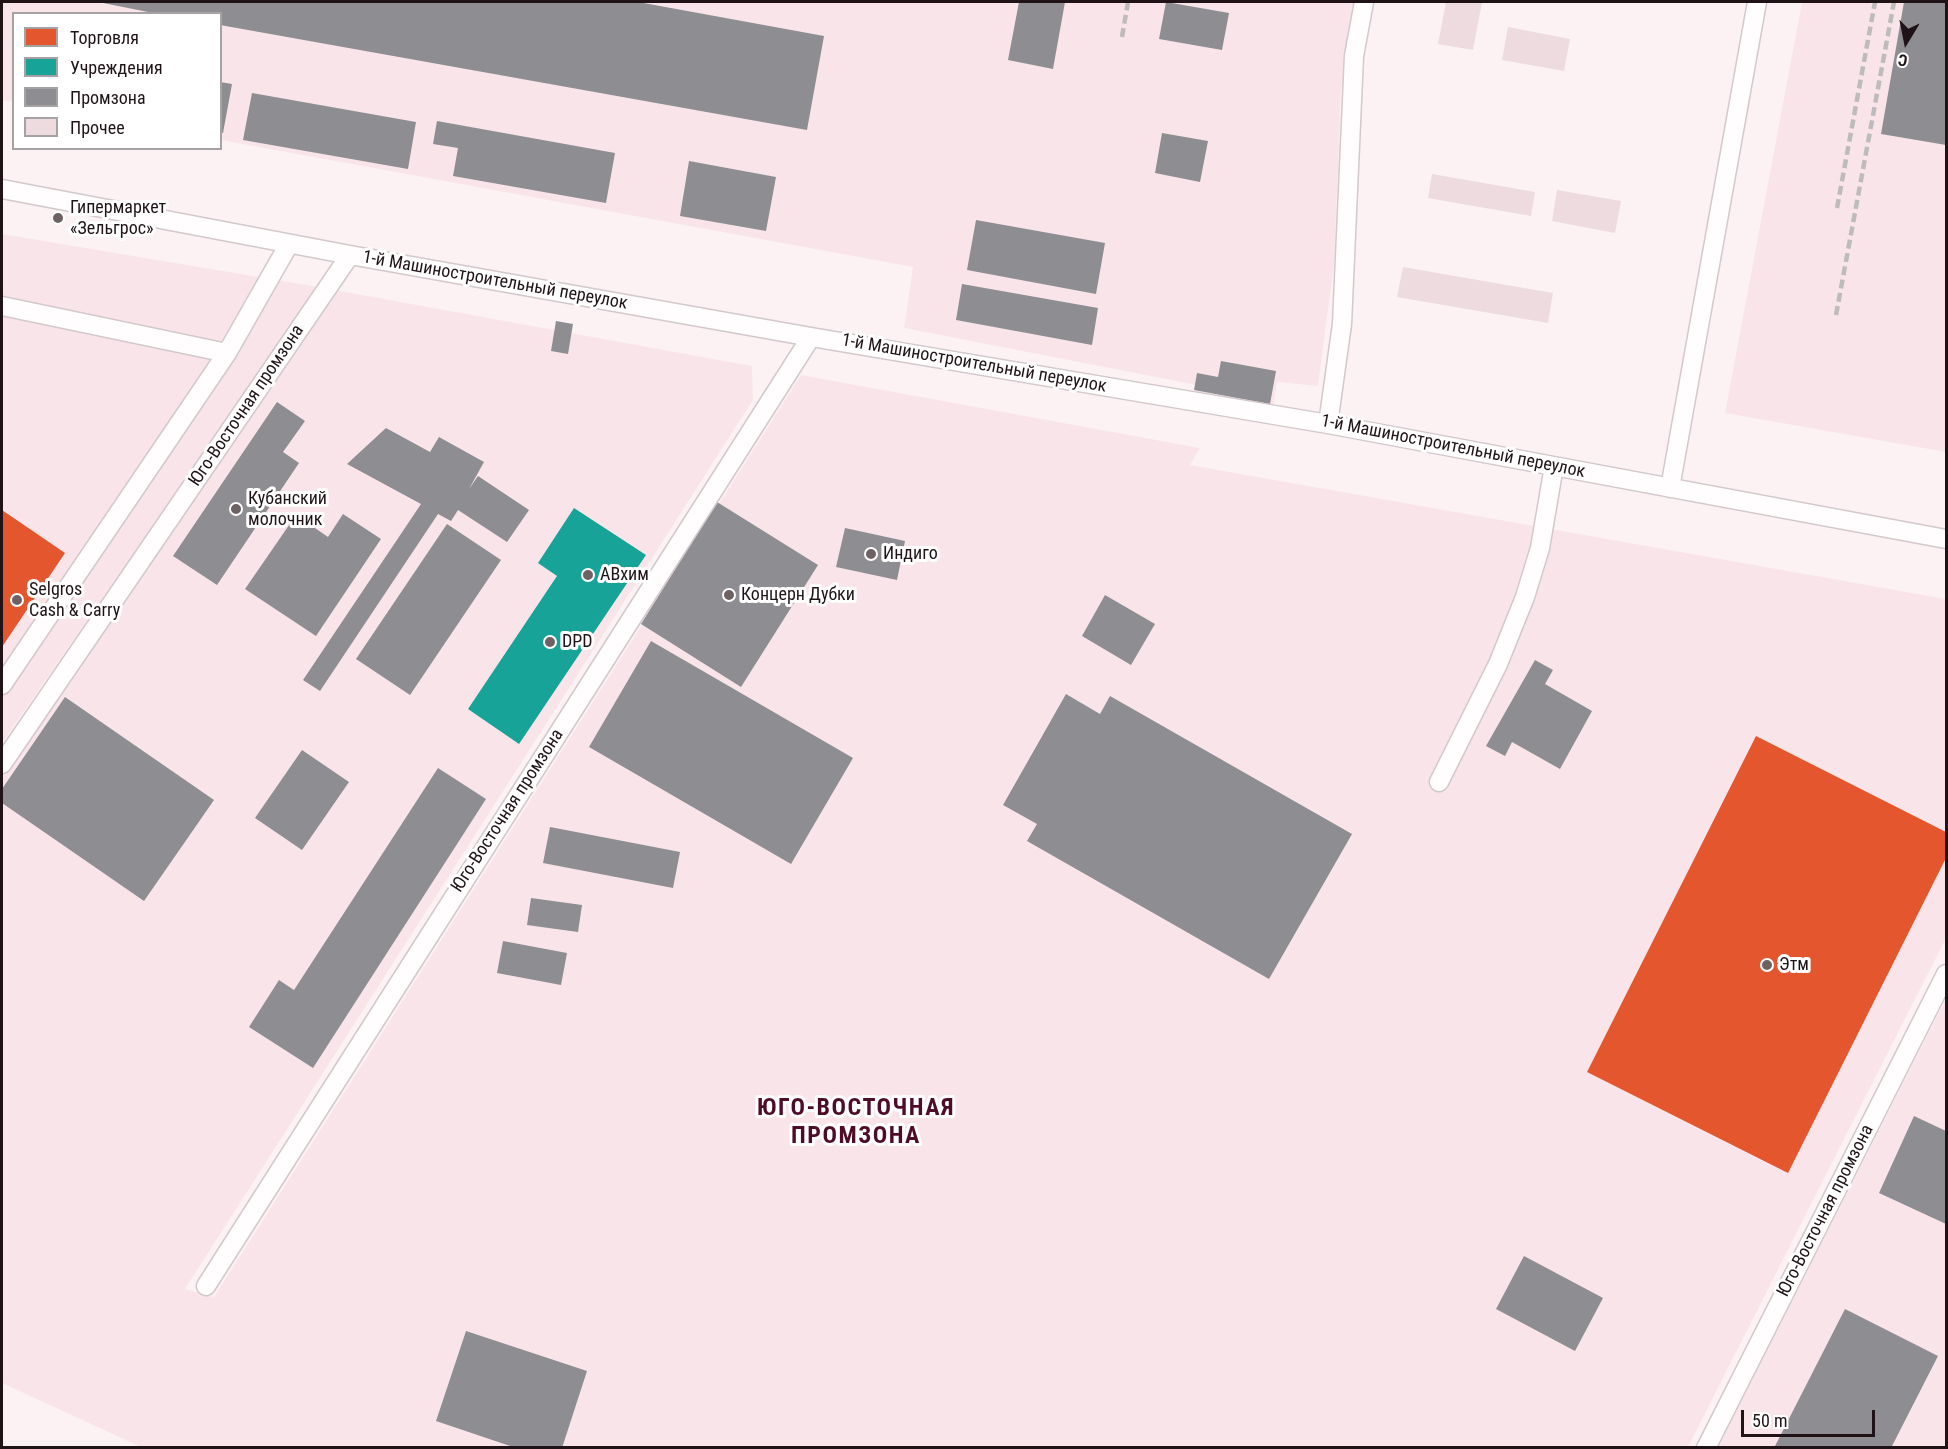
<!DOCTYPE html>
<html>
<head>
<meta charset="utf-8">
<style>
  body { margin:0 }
  #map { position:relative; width:1948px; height:1449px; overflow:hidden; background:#fcf2f4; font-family:"Roboto Condensed",sans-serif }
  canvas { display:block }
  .frame { position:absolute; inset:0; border:3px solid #201317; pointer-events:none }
  .legend { position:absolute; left:12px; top:12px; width:210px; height:138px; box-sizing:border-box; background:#fff; border:2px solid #a6a1a2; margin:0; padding:8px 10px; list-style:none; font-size:18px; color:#201317 }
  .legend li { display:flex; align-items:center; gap:12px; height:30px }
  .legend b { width:30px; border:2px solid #a6a1a2 }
  .north { position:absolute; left:1876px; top:12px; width:60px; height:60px; -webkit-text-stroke:4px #fff; paint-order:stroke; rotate:190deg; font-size:16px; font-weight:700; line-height:24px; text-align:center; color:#201317 }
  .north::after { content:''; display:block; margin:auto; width:21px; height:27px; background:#201317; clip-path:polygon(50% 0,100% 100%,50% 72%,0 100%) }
  .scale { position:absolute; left:1741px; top:1410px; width:134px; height:27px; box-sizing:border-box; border:3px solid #201317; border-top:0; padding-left:8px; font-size:18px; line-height:21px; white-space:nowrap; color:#201317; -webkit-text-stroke:4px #fff; paint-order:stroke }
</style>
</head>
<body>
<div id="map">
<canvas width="1948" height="1449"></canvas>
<div class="frame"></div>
<ul class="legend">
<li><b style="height:16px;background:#e4572e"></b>Торговля</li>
<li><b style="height:16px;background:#17a398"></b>Учреждения</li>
<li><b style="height:16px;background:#8d8d92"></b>Промзона</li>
<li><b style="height:16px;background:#eedbe0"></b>Прочее</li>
</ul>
<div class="north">С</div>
<div class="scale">50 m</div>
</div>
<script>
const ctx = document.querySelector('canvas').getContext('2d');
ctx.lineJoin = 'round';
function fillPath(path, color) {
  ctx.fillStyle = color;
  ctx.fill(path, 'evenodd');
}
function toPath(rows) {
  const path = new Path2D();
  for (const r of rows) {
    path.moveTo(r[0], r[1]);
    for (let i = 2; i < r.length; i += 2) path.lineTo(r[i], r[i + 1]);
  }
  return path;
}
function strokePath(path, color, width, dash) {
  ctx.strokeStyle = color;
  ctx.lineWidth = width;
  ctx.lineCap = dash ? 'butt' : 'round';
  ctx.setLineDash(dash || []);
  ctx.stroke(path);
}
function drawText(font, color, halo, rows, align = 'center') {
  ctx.font = font + ' "Roboto Condensed",sans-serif';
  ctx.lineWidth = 6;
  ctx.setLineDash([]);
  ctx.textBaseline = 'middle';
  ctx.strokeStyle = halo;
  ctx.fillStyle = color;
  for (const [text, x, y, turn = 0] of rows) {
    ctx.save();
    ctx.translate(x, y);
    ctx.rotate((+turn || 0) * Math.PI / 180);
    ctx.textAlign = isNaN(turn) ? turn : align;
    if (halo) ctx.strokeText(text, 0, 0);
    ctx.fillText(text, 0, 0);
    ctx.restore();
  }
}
fillPath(toPath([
  [2,2,1356,2,1341,91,1334,264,1318,386,1277,382,1273,410,1194,396,1197,385,904,328,913,267,221,140,220,14,14,14,13,102,2,100],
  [1802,2,1946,2,1946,452,1725,413],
  [2,234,319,287,2,743],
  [335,290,752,366,753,400,185,1289,214,1297,801,375,1200,448,1190,465,1946,599,1946,938,1688,1447,143,1448,2,1383,2,776],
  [1946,999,1946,1447,1718,1447]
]), '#f9e5e9');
fillPath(toPath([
  [2,510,65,553,2,647],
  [1756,736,1946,832,1946,858,1788,1173,1587,1072]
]), '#e4572e');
fillPath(toPath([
  [574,508,646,555,519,744,468,709,557,576,538,563]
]), '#17a398');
fillPath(toPath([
  [98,2,638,2,824,36,807,130,220,25,220,14,158,14],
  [1019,2,1065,2,1053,69,1008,60],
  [1166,2,1229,13,1222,50,1159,39],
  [1904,2,1946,2,1946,145,1881,134],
  [220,82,232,84,223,133,220,133],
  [252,93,416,122,408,169,243,140],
  [437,121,615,153,606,203,453,176,458,148,433,144],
  [1162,133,1208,141,1200,182,1155,173],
  [689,161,776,177,766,231,680,216],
  [976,220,1105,243,1096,294,967,270],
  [962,284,1098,308,1092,345,956,320],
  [556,321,573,324,568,354,551,351],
  [1221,361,1276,371,1270,404,1194,390,1197,373,1218,377],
  [277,402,305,421,283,452,299,463,217,585,173,556],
  [386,428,430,452,439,437,484,462,469,489,478,476,529,510,507,542,458,510,451,521,438,514,320,691,303,680,421,504,347,464],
  [717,502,818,565,741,687,641,624],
  [343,514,381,539,316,636,245,589,296,515,328,537],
  [447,524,501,560,410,695,356,659],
  [845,528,905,541,897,580,836,567],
  [1105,595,1155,624,1131,665,1082,636],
  [651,641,853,758,791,864,589,747],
  [1535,660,1553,670,1545,684,1592,711,1560,769,1512,742,1505,756,1486,746],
  [1066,694,1100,714,1110,696,1352,834,1269,979,1027,841,1037,824,1003,805],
  [65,697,214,800,144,901,2,803,2,789],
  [302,750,349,782,302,850,255,818],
  [438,768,486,799,313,1068,249,1027,279,980,294,990],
  [550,827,680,852,673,888,543,863],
  [531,898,582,905,578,932,527,925],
  [503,941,567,953,561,985,497,973],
  [1914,1116,1946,1131,1946,1224,1879,1193],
  [1524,1256,1603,1298,1575,1351,1496,1309],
  [1845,1309,1938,1356,1891,1448,1774,1448],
  [466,1331,587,1371,562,1448,516,1448,436,1421]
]), '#8d8d92');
fillPath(toPath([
  [1446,2,1482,2,1473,50,1438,44],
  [1508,27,1570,39,1564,71,1502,60],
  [1432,174,1535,192,1531,216,1428,198],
  [1557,190,1621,201,1615,233,1552,221],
  [1403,267,1553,293,1548,323,1397,297]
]), '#eedbe0');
const minor = toPath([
  [2,189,350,255,811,337,1328,424,1946,539],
  [2,306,227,353,289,244],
  [1328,424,1342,324,1354,56,1364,2],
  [1670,488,1757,2],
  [2,685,227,353],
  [2,764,350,255],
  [1439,782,1498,664,1525,597,1540,548,1554,466],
  [206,1286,811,337],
  [1706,1448,1946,974]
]);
strokePath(minor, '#d3c8cb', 21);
strokePath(minor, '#fffdfd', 18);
strokePath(toPath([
  [1122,37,1128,2],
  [1837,208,1875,2],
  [1836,315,1894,2]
]), '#bdbbbb', 4.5, [9, 4.5]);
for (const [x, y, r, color] of [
  [58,218,6,"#6d6164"],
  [236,509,6,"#6d6164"],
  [871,554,6,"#6d6164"],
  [588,575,6,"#6d6164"],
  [729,595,6,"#6d6164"],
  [17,600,6,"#6d6164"],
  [550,642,6,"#6d6164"],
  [1767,965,6,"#6d6164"]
]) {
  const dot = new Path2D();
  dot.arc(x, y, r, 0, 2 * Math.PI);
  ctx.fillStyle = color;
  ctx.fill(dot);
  strokePath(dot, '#fff', 2);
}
drawText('18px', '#201317', '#fff', [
  ["Гипермаркет",70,208],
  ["«Зельгрос»",70,229],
  ["Кубанский",248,499],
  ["молочник",248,520],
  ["Индиго",883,554],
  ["АВхим",600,575],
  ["Selgros",29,590],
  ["Cash & Carry",29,611],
  ["Концерн Дубки",741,595],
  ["DPD",562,642],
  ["Этм",1779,965]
], 'left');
drawText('18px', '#201317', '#fff', [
  ["1-й Машиностроительный переулок",495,281,10],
  ["1-й Машиностроительный переулок",974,364,10],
  ["Юго-Восточная промзона",247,406,-56],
  ["1-й Машиностроительный переулок",1453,447,11],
  ["Юго-Восточная промзона",508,811,-57],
  ["Юго-Восточная промзона",1826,1211,-63]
]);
ctx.letterSpacing = '1.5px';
drawText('bold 24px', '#4f0c28', '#fff', [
  ["ЮГО-ВОСТОЧНАЯ",856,1109],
  ["ПРОМЗОНА",856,1137]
]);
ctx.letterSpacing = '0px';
</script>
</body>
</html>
